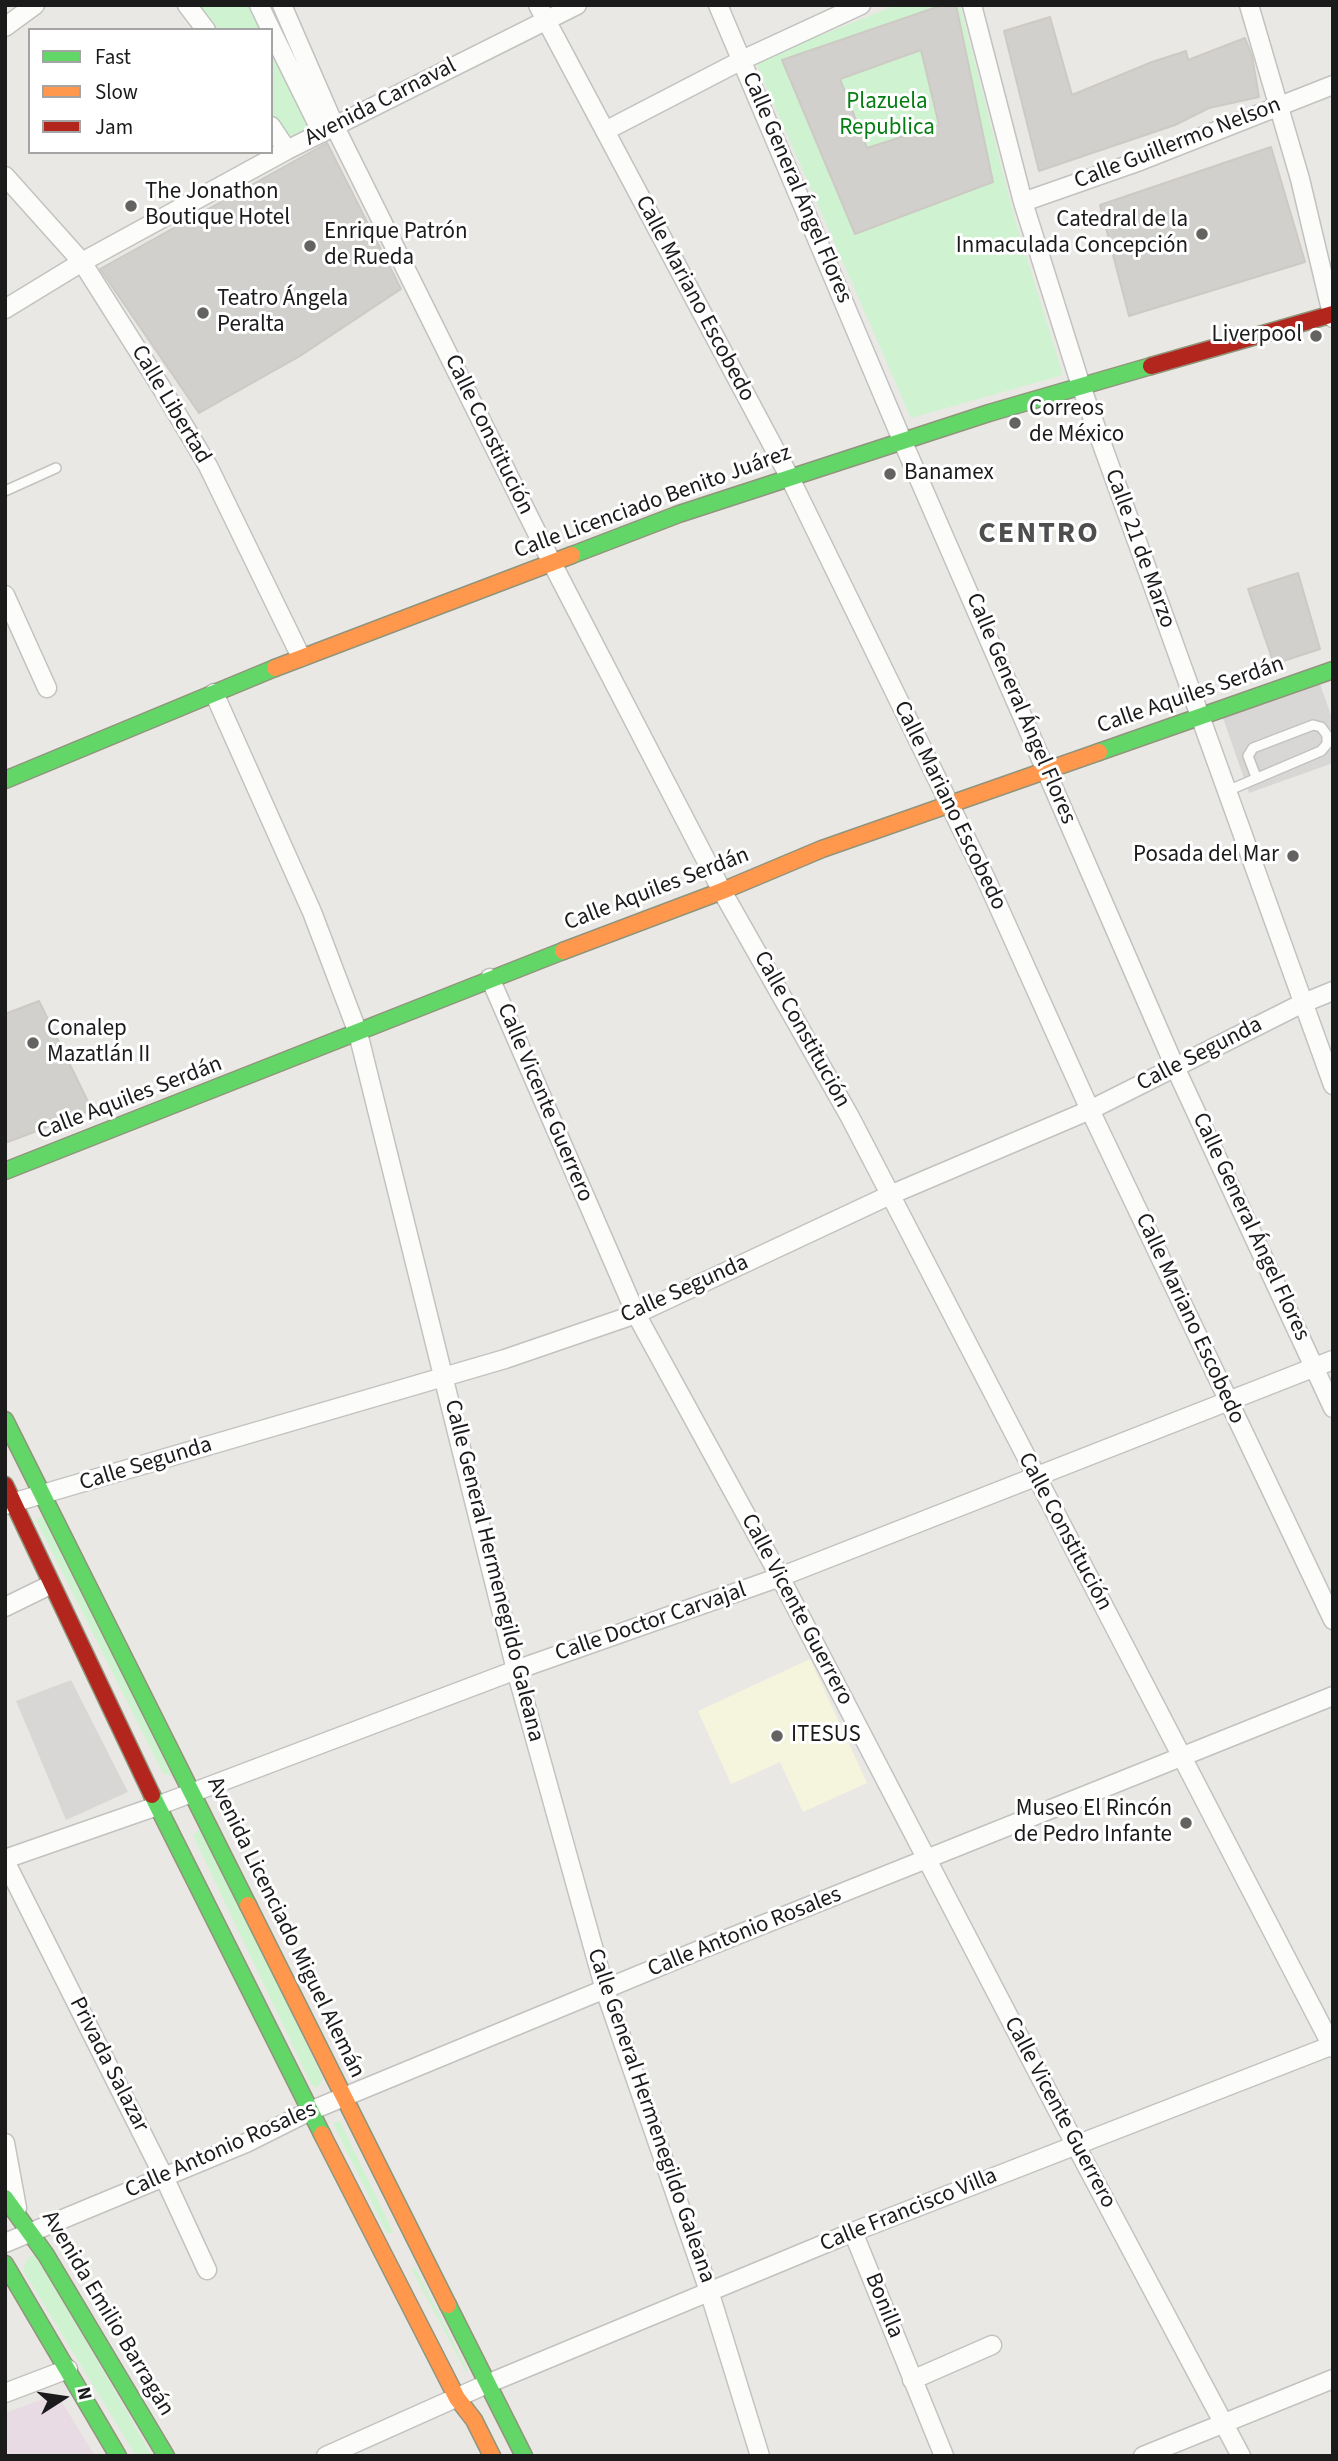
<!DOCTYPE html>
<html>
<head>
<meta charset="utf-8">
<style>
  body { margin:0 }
  #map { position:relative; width:1338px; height:2461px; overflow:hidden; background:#eae8e4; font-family:"Source Sans 3",sans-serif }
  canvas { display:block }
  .frame { position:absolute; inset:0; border:7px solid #1b1b1b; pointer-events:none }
  .legend { position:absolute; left:28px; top:28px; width:245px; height:126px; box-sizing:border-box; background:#fff; border:2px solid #a4a4a4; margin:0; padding:9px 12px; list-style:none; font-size:21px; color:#1b1b1b }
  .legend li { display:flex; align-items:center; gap:14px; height:35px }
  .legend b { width:35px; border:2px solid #a4a4a4 }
  .north { position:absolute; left:28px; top:2363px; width:70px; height:70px; -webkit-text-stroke:5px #fff; paint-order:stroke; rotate:78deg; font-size:19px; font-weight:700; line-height:28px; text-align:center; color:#1b1b1b }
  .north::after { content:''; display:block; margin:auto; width:24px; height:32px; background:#1b1b1b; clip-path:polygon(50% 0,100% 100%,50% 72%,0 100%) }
</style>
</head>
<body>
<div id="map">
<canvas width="1338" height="2461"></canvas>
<div class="frame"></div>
<ul class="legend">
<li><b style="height:9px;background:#63d668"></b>Fast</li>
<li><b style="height:9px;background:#ff974d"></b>Slow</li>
<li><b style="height:9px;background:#b3261e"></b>Jam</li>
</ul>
<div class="north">N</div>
</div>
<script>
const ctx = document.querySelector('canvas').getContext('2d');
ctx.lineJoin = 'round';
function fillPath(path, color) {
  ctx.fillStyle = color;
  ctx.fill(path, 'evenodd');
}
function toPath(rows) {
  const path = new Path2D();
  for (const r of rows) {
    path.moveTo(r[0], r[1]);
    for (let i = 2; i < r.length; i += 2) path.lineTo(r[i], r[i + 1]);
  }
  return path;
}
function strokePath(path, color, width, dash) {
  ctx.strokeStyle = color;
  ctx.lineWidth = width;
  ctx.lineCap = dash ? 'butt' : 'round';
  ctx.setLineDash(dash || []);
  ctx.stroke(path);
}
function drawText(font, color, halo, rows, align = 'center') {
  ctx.font = font + ' "Source Sans 3",sans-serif';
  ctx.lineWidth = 6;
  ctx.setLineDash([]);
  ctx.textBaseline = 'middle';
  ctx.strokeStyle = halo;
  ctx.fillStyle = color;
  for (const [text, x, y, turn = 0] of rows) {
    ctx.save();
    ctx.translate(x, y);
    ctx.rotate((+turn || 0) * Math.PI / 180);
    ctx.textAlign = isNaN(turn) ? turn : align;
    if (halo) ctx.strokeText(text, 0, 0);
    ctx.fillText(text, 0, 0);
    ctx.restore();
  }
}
fillPath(toPath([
  [57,2394,95,2456,5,2456,5,2413]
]), '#e8dbe3');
fillPath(toPath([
  [810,1659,867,1783,803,1812,780,1762,731,1784,698,1711]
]), '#f5f5dd');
fillPath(toPath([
  [176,5,274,5,329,119,278,142,271,133,271,30,194,30],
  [897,5,960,5,1014,216,1063,375,911,418,755,61],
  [45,1515,172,1776,163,1773,36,1520],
  [203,1826,323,2079,317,2088,311,2084,193,1835],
  [340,2121,393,2232,387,2234,333,2123],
  [36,2254,152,2456,136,2456,23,2270,28,2258],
  [415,2267,468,2371,466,2372,412,2270]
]), '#cff3d0');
fillPath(toPath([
  [1319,681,1333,721,1333,763,1249,793,1222,715],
  [71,1680,128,1792,66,1820,16,1701]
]), '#d8d7d6');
const building = toPath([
  [943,5,956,5,993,182,855,234,782,60,943,5],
  [921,50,939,125,867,148,840,79,921,50],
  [1050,17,1072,95,1152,62,1186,51,1188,60,1245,38,1252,56,1259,97,1209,108,1175,125,1039,171,1004,31,1050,17],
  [327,143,401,289,300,356,199,413,100,269,327,143],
  [1271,147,1305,262,1129,316,1100,205,1271,147],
  [1298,573,1320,649,1274,664,1248,589,1298,573],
  [39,1001,92,1110,5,1143,5,1014,39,1001]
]);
fillPath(building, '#d2d0cc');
strokePath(building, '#cdcac5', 2);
const lane = toPath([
  [5,491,56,468],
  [1227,791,1321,751,1327,744,1327,735,1321,727,1313,725,1253,748,1248,756,1256,777]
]);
const street = toPath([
  [187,5,206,30],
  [259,5,271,30],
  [282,5,335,127,552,563,722,891,850,1117,1333,2048],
  [538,5,790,478,986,879,1090,1110,1333,1620],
  [718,5,902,440,1175,1067,1333,1408],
  [972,5,1023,202,1081,386,1333,1085],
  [1249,5,1300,179,1333,318],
  [5,27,35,5],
  [271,30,322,133],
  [271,126,287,150],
  [605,131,742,60,861,5],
  [5,176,82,262,161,387,208,466,301,657],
  [1023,202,1140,161,1333,85],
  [5,309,82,262,287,150,577,5],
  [5,595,47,688],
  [214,693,312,912,358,1033,516,1670,605,1990,710,2294,760,2456],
  [490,978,636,1314,780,1577,1075,2144,1241,2456],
  [5,1505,505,1359,636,1314,890,1195,1090,1110,1301,1004,1333,991],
  [5,1607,50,1585],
  [5,1859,157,1806,516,1670,780,1577,1333,1360],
  [5,1861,164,2177,207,2270],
  [5,2143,17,2208],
  [853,2232,944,2456],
  [5,2243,246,2143,310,2111,697,1951,1333,1696],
  [912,2380,992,2345],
  [5,2393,68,2369],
  [326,2456,487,2384,853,2232,1333,2045],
  [1143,2456,1333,2379]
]);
const fast = toPath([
  [572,555,679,514,989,413,1151,366],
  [1099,752,1333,670],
  [5,780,275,668],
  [5,1171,563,951],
  [5,1420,248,1905],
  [152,1795,322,2134],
  [5,2198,46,2255,166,2456],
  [5,2264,118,2456],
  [448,2305,524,2456]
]);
const slow = toPath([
  [275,668,572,555],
  [563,951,722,891,822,849,1099,752],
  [248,1905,448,2305],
  [322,2134,457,2398,474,2420,492,2456]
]);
const jam = toPath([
  [1151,366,1333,314],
  [5,1485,152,1795]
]);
strokePath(lane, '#c2c2c0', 12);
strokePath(street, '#c2c2c0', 21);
strokePath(fast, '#91947c', 19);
strokePath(slow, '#91947c', 19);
strokePath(jam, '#91947c', 19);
strokePath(lane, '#fcfcfb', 9);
strokePath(street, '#fcfcfb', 18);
strokePath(fast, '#63d668', 16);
strokePath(slow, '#ff974d', 16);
strokePath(jam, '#b3261e', 16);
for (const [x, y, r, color] of [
  [131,206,7,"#636361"],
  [1202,234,7,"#636361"],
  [310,246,7,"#636361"],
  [203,313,7,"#636361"],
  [1316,336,7,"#636361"],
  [1015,423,7,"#636361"],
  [890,474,7,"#636361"],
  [1293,856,7,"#636361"],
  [33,1043,7,"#636361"],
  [777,1736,7,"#636361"],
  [1186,1823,7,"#636361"]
]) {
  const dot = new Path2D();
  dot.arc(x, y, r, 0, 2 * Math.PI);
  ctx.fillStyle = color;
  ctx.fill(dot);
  strokePath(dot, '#fff', 2.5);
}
drawText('23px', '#1b1b1b', '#fff', [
  ["Avenida Carnaval",381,103,-27],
  ["Calle Guillermo Nelson",1178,144,-21],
  ["Calle General Ángel Flores",796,188,67],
  ["Calle Mariano Escobedo",694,299,62],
  ["Calle Libertad",170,405,59],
  ["Calle Constitución",488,435,64],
  ["Calle Licenciado Benito Juárez",653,503,-20],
  ["Calle 21 de Marzo",1139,549,70],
  ["Calle Aquiles Serdán",1191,696,-19],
  ["Calle General Ángel Flores",1020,709,67],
  ["Calle Mariano Escobedo",949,806,64],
  ["Calle Aquiles Serdán",657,890,-21],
  ["Calle Constitución",801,1030,61],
  ["Calle Segunda",1200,1055,-27],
  ["Calle Aquiles Serdán",130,1099,-21],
  ["Calle Vicente Guerrero",544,1103,67],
  ["Calle General Ángel Flores",1250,1227,65],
  ["Calle Segunda",685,1290,-24],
  ["Calle Mariano Escobedo",1189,1319,65],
  ["Calle Segunda",146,1465,-17],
  ["Calle Constitución",1064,1532,62],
  ["Calle General Hermenegildo Galeana",493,1571,76],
  ["Calle Vicente Guerrero",796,1610,62],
  ["Calle Doctor Carvajal",651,1623,-19],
  ["Avenida Licenciado Miguel Alemán",285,1928,64],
  ["Calle Antonio Rosales",745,1933,-22],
  ["Privada Salazar",108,2065,63],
  ["Calle Vicente Guerrero",1059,2113,62],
  ["Calle General Hermenegildo Galeana",650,2116,71],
  ["Calle Antonio Rosales",221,2151,-24],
  ["Calle Francisco Villa",909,2211,-22],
  ["Bonilla",883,2306,68],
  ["Avenida Emilio Barragán",107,2314,59]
]);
drawText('23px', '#067d13', '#fff', [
  ["Plazuela",887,103],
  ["Republica",887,129]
]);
drawText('23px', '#1b1b1b', '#fff', [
  ["The Jonathon",145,193],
  ["Boutique Hotel",145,219],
  ["Catedral de la",1188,221,"right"],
  ["Inmaculada Concepción",1188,247,"right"],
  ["Enrique Patrón",324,233],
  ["de Rueda",324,259],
  ["Teatro Ángela",217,300],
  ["Peralta",217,326],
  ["Liverpool",1302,336,"right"],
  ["Correos",1029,410],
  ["de México",1029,436],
  ["Banamex",904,474],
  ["Posada del Mar",1279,856,"right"],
  ["Conalep",47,1030],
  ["Mazatlán II",47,1056],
  ["ITESUS",791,1736],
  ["Museo El Rincón",1172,1810,"right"],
  ["de Pedro Infante",1172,1836,"right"]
], 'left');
ctx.letterSpacing = '2px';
drawText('bold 30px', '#4e4e4e', '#fff', [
  ["CENTRO",1039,535]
]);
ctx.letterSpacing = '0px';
</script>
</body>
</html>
